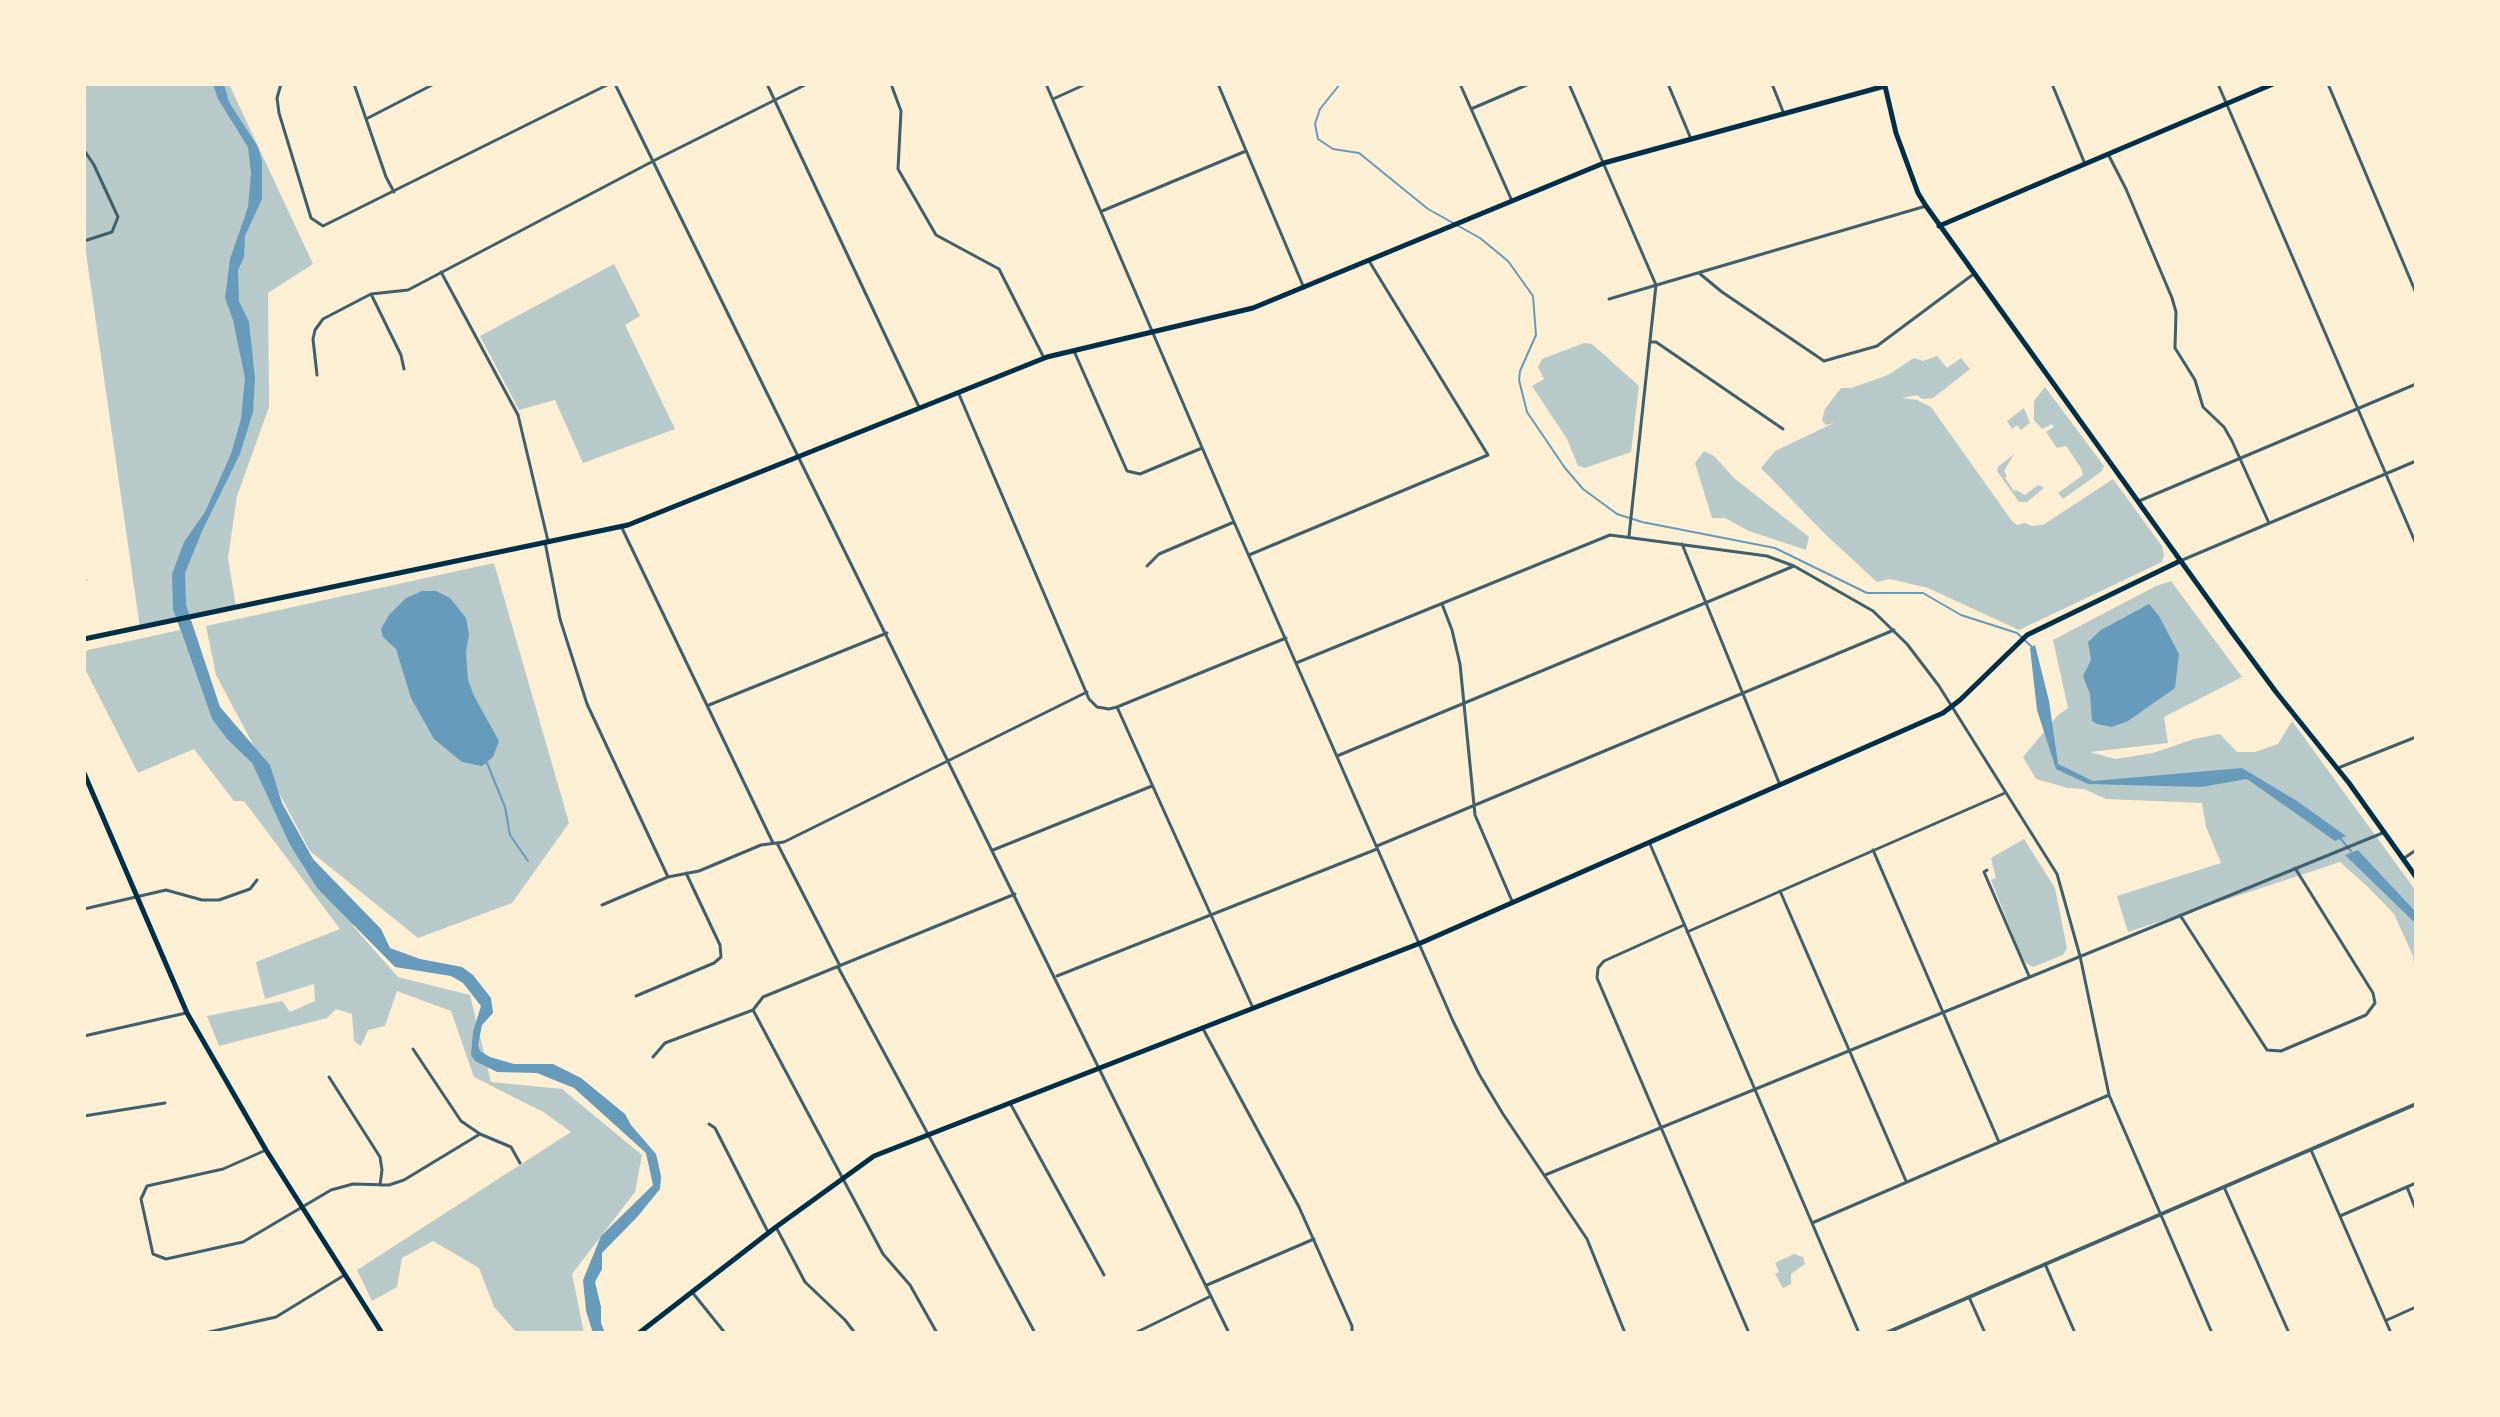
<!DOCTYPE html>
<html>
<head>
<meta charset="utf-8">
<style>
  body { margin:0 }
  #map { position:relative; width:2500px; height:1417px; overflow:hidden; background:#fdf0d5; font-family:"Nunito Sans",sans-serif }
  canvas { display:block }
  .frame { position:absolute; inset:0; border:86px solid #fdf0d5; pointer-events:none }
</style>
</head>
<body>
<div id="map">
<canvas width="2500" height="1417"></canvas>
<div class="frame"></div>
</div>
<script>
const ctx = document.querySelector('canvas').getContext('2d');
ctx.lineJoin = 'round';
function fillPath(path, color) {
  ctx.fillStyle = color;
  ctx.fill(path, 'evenodd');
}
function toPath(rows) {
  const path = new Path2D();
  for (const r of rows) {
    path.moveTo(r[0], r[1]);
    for (let i = 2; i < r.length; i += 2) path.lineTo(r[i], r[i + 1]);
  }
  return path;
}
function strokePath(path, color, width, dash) {
  ctx.strokeStyle = color;
  ctx.lineWidth = width;
  ctx.lineCap = dash ? 'butt' : 'round';
  ctx.setLineDash(dash || []);
  ctx.stroke(path);
}
fillPath(toPath([
  [84,84,229,84,313,264,268,293,269,407,237,496,228,558,236,607,140,628,84,239],
  [614,264,640,316,625,325,675,429,583,463,555,400,519,410,480,336],
  [1584,343,1592,344,1639,386,1631,452,1585,468,1578,466,1567,439,1532,386,1544,379,1538,367,1542,359],
  [1937,356,1947,368,1961,358,1970,369,1933,398,1922,399,1917,395,1902,398,1917,400,1931,407,2012,521,2017,525,2025,523,2032,526,2043,525,2113,479,2162,546,2164,555,2162,562,2019,630,1928,588,1890,579,1877,582,1826,535,1761,468,1775,451,1834,423,1826,425,1822,420,1825,409,1841,388,1851,388,1888,375,1914,358,1923,361],
  [2045,387,2104,466,2102,471,2063,499,2058,493,2083,475,2081,468,2066,446,2057,448,2046,432,2054,427,2052,424,2042,429,2034,420,2034,401],
  [2024,408,2030,423,2021,430,2017,425,2012,429,2007,421],
  [1704,451,1714,456,1734,478,1809,537,1806,550,1749,531,1725,518,1712,518,1695,463],
  [2014,454,2004,471,2007,476,2005,478,2014,491,2016,490,2025,495,2038,485,2044,488,2027,502,2019,502,1997,471,1998,467],
  [494,563,569,823,512,903,418,938,310,851,216,675,206,626],
  [2171,581,2242,677,2164,717,2168,743,2090,752,2115,759,2153,753,2194,739,2220,734,2237,752,2255,752,2278,744,2292,721,2416,891,2416,912,2358,850,2346,855,2416,924,2416,980,2413,956,2394,914,2369,888,2340,862,2128,932,2117,896,2221,863,2206,827,2202,803,2106,799,2084,789,2068,788,2036,779,2023,757,2058,715,2068,708,2053,640,2156,586],
  [180,630,212,719,227,739,252,763,290,845,317,888,355,924,353,926,398,977,470,995,491,1082,562,1089,642,1155,635,1192,572,1274,584,1333,517,1333,494,1307,479,1268,433,1241,402,1258,397,1287,372,1301,357,1270,571,1132,545,1113,474,1077,451,1011,397,991,385,1026,368,1030,361,1046,354,1041,352,1014,336,1009,327,1018,219,1046,207,1016,282,1001,290,1012,315,1001,314,984,265,999,256,962,340,929,244,801,234,801,194,749,138,773,84,667,84,654,88,650],
  [2024,839,2055,888,2067,948,2063,955,2033,967,2025,962,2021,955,1991,880,1996,878,1991,858],
  [1794,1254,1803,1257,1805,1264,1791,1274,1791,1284,1783,1288,1775,1274,1779,1272,1775,1263]
]), '#b9caca');
fillPath(toPath([
  [213,84,224,84,229,102,258,147,262,161,262,199,245,236,244,257,238,270,239,301,249,322,255,378,253,412,240,454,203,529,185,573,186,605,220,707,270,765,282,803,313,859,381,929,390,948,420,959,462,967,473,975,491,998,493,1013,482,1025,478,1045,480,1051,490,1057,514,1064,553,1064,581,1078,625,1114,631,1125,656,1154,661,1176,660,1189,638,1216,602,1253,602,1269,595,1282,601,1307,601,1323,605,1333,593,1333,586,1311,583,1280,601,1236,653,1185,646,1153,574,1088,537,1073,497,1072,475,1061,471,1055,473,1032,481,1006,463,983,451,976,395,967,317,888,290,845,252,763,227,739,212,719,173,609,172,574,184,542,205,512,231,454,241,419,245,378,233,320,225,298,230,259,248,207,251,173,248,147,218,99],
  [422,591,436,591,450,598,466,618,469,634,466,653,468,680,474,696,499,741,493,757,482,766,462,762,434,739,411,698,396,649,383,637,381,629,389,615,406,598],
  [2149,604,2159,616,2179,654,2175,688,2128,721,2112,727,2097,724,2092,721,2090,694,2083,676,2091,660,2088,642,2101,630],
  [2035,645,2049,701,2058,764,2093,781,2242,768,2297,801,2346,836,2335,841,2247,779,2201,787,2088,784,2056,769,2037,710,2030,648],
  [2358,850,2416,912,2416,924,2345,855]
]), '#669bbc');
strokePath(toPath([
  [1340,84,1320,109,1315,124,1318,139,1333,149,1359,153,1428,209,1480,238,1508,261,1533,296,1536,335,1520,371,1519,380,1527,412,1565,468,1583,489,1617,514,1642,522,1775,548,1867,593,1923,593,1961,615,2017,633,2033,648],
  [487,763,505,807,510,835,528,861],
  [2340,838,2351,851]
]), '#669bbc', 2);
strokePath(toPath([
  [281,84,277,98,279,113,311,218,323,226,609,84],
  [354,84,386,177,394,192],
  [615,84,1229,1333],
  [767,84,919,407],
  [891,84,901,111,898,169,936,235,999,269,1044,358],
  [1046,84,1234,522,1453,1021,1479,1074,1503,1114,1587,1239,1625,1333],
  [1218,84,1304,288],
  [1460,84,1512,201],
  [1569,84,1656,285,1629,536],
  [1668,84,1691,139],
  [1772,84,1784,114],
  [2052,84,2085,164],
  [2218,84,2416,544],
  [2328,84,2416,293],
  [1053,99,1086,84],
  [1471,109,1529,84],
  [366,119,434,84],
  [84,150,94,165,118,217,112,232,84,241],
  [2108,154,2126,189,2172,298,2176,312,2175,348,2195,380,2203,407,2224,427,2232,441,2269,523],
  [1102,211,1246,151],
  [441,272,518,415,548,541],
  [1699,273,1722,292,1824,361,1877,346,1975,273],
  [371,294,401,355,404,369],
  [1609,299,1926,206],
  [1651,342,1656,342,1783,429],
  [1074,351,1127,471,1140,474,1202,448],
  [317,375,313,339,315,330,323,319,371,294,408,290,659,158,807,84],
  [958,392,1089,699,1097,707,1109,709,1117,707,1286,638],
  [2139,501,2416,384],
  [621,526,773,843],
  [545,542,560,619,587,704,668,877],
  [1682,544,1780,785],
  [1249,555,1488,455,1369,261],
  [2180,561,2416,461],
  [1147,566,1159,554,1234,522],
  [84,581,85,580],
  [1442,604,1452,630,1460,664,1475,815,1512,901],
  [1296,663,1610,535,1767,556,1794,566,1873,611,1907,644,1939,686,2057,874,2080,956,2109,1095,2212,1333],
  [709,705,887,633],
  [1117,707,1253,1008],
  [1337,756,1794,566],
  [2338,768,2416,737],
  [777,843,840,966],
  [1650,844,1859,1333],
  [1377,846,1894,630],
  [993,850,1152,786],
  [1873,850,1999,1142],
  [2403,859,2416,850],
  [1987,870,1984,872,2029,976],
  [1780,891,1906,1181],
  [602,905,668,877,699,871,761,845,784,842,1087,692],
  [84,909,166,890,202,900,219,900,250,889,257,880],
  [2180,915,2267,1050,2281,1051,2366,1015,2375,1003,2373,993,2295,868],
  [1684,925,1604,961,1598,968,1597,978,1749,1333],
  [1687,932,2005,793],
  [838,967,1035,1333],
  [1057,976,1377,849],
  [636,996,714,963,721,957,720,945,686,873],
  [753,1010,883,1254,910,1285,937,1333],
  [1202,1027,1299,1207,1352,1326,1352,1333],
  [84,1036,186,1013],
  [413,1049,461,1121,480,1134,511,1147,520,1163],
  [653,1057,665,1043,753,1010,763,997,1015,894],
  [329,1077,380,1157,382,1170,380,1185],
  [1010,1103,1104,1275],
  [84,1116,165,1103],
  [709,1124,715,1128,768,1232],
  [266,1150,223,1169,147,1186,141,1199,153,1254,166,1259,243,1242,331,1190,353,1184,389,1185,404,1180,480,1134],
  [2311,1150,2391,1333],
  [1545,1175,2385,832],
  [2224,1187,2289,1333],
  [2407,1187,2416,1210],
  [2340,1216,2416,1183],
  [1812,1223,2109,1095],
  [776,1227,805,1282,845,1320,855,1333],
  [2045,1264,2075,1333],
  [1207,1285,1314,1239],
  [692,1292,725,1333],
  [1969,1297,1985,1333],
  [2387,1320,2416,1307],
  [205,1333,276,1317,343,1276],
  [1135,1333,1211,1296]
]), '#3f606c', 3);
strokePath(toPath([
  [1886,1333,2416,1104]
]), '#3f606c', 4);
strokePath(toPath([
  [84,773,187,1013,266,1150,382,1333],
  [639,1333,776,1227,874,1156,1423,942,1943,713,1960,700,2027,635,2180,561]
]), '#003049', 5);
strokePath(toPath([
  [1885,86,1896,133,1918,193,1926,206,2231,631,2276,692,2349,783,2416,877],
  [1939,226,2273,84],
  [84,639,628,525,1047,357,1253,308,1604,163,1885,86]
]), '#003049', 5);
</script>
</body>
</html>
